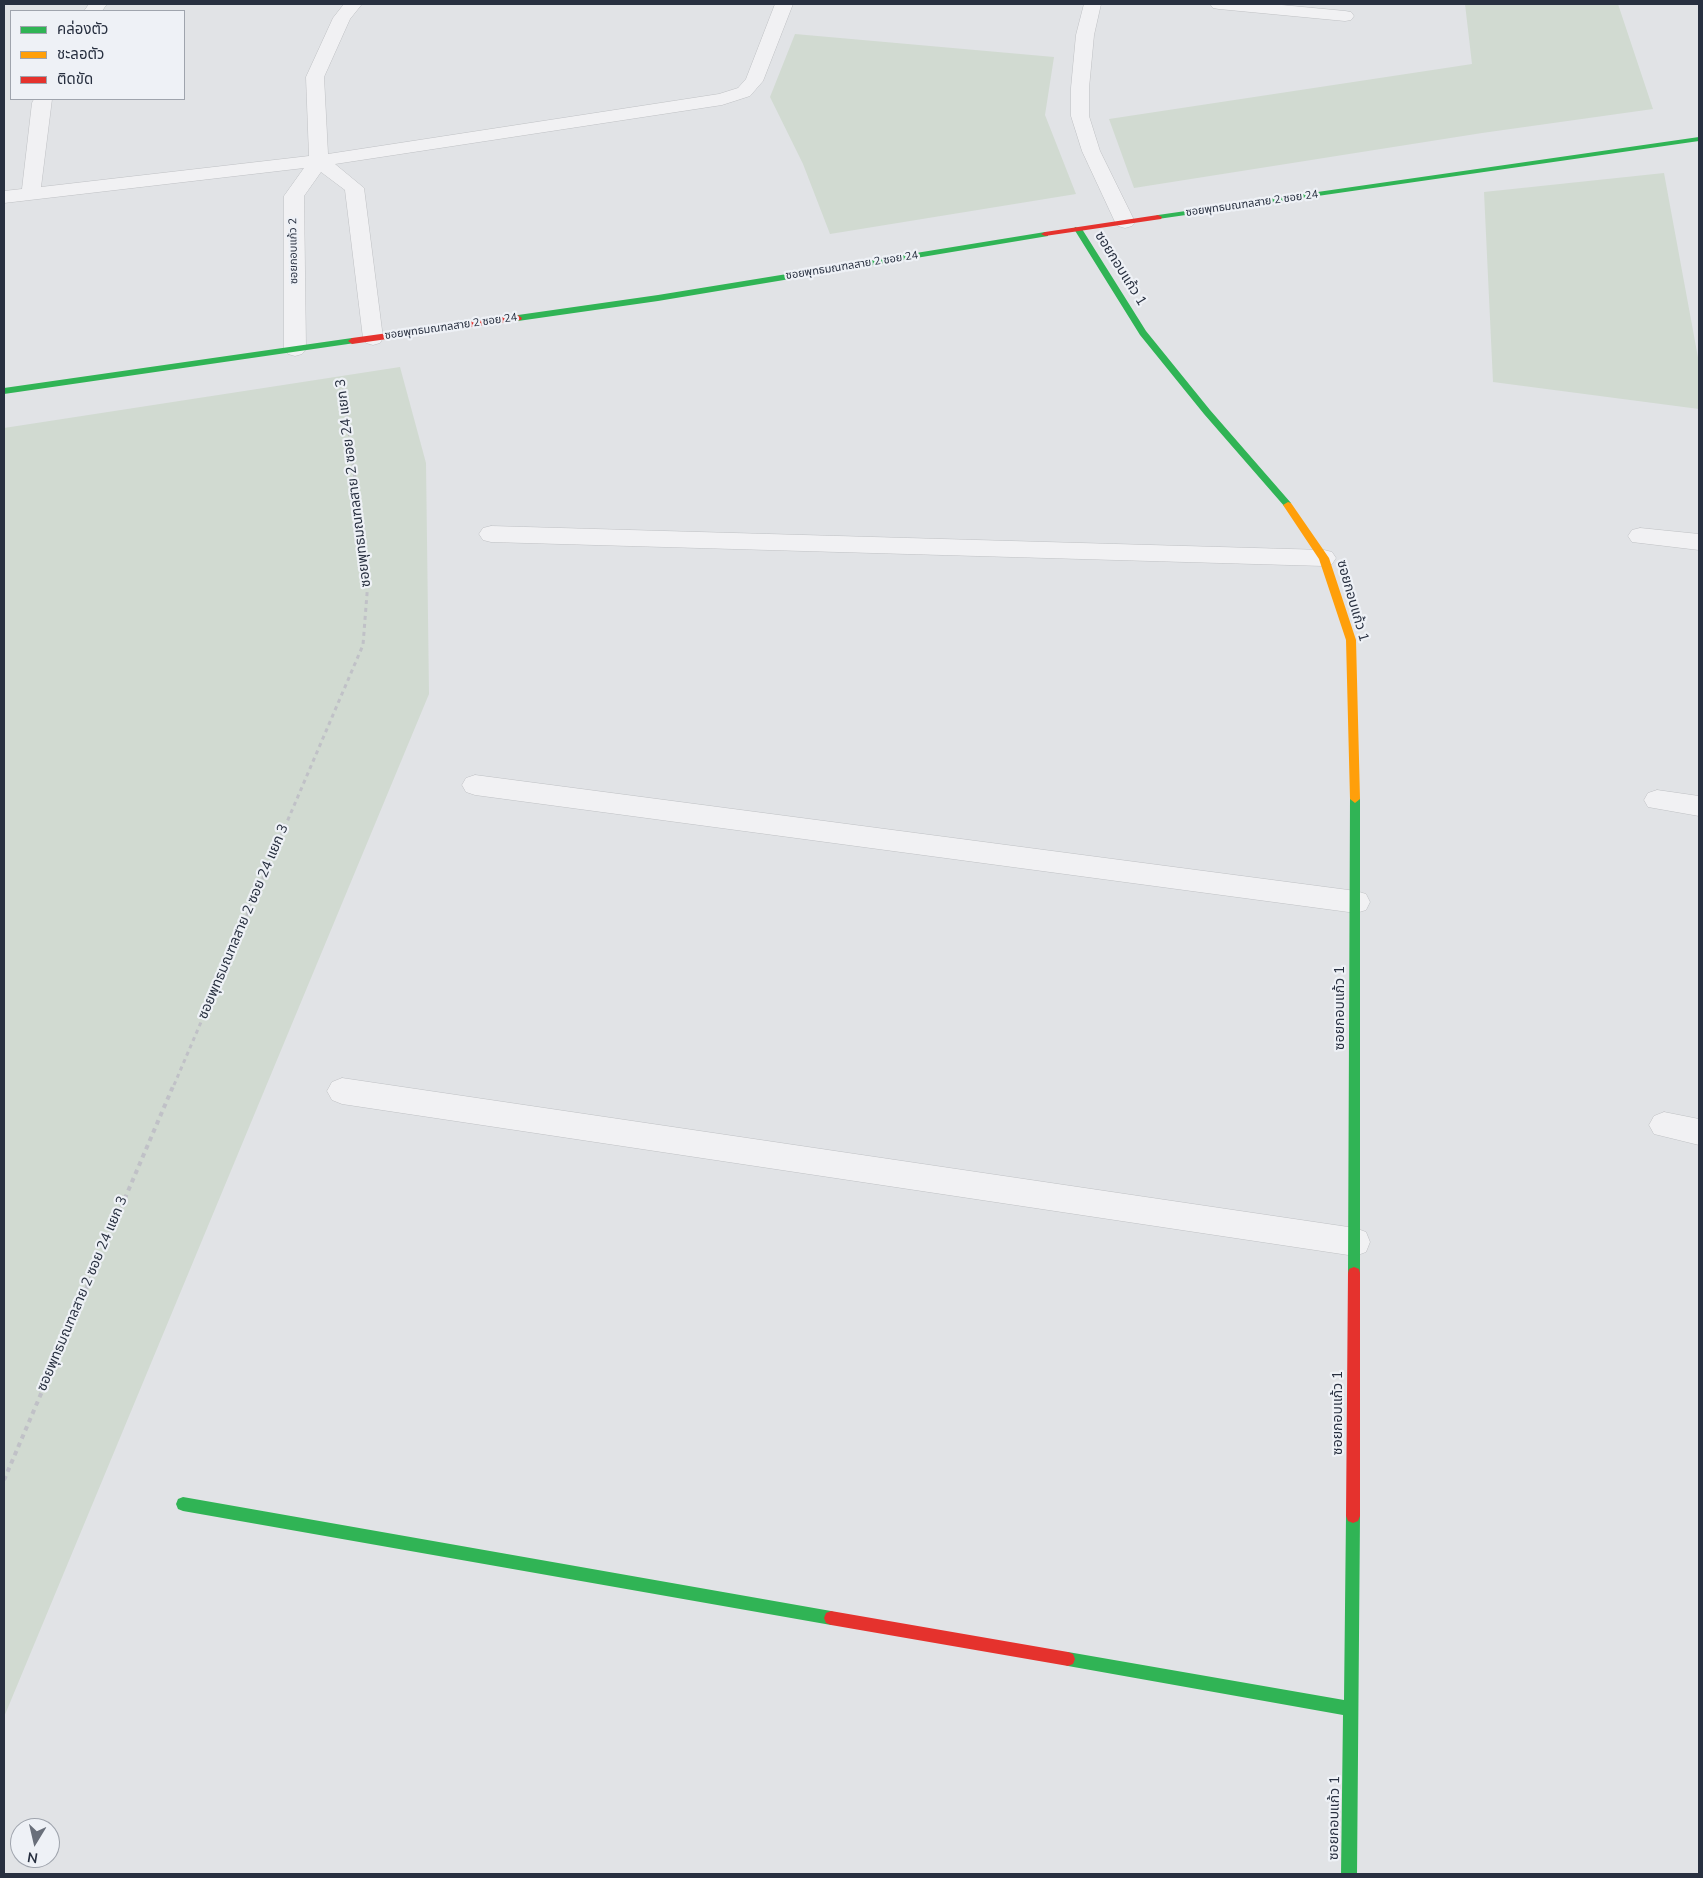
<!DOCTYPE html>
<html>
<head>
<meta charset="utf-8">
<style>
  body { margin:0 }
  #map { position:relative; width:1703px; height:1878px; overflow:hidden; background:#e1e3e6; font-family:"Nunito Sans","Noto Sans Thai",sans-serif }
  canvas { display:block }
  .frame { position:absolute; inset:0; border:5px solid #283040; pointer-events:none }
  .legend { position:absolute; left:10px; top:10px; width:175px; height:90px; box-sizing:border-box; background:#eef1f6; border:1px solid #9fa4ad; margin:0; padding:6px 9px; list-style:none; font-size:15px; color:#283040 }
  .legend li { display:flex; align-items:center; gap:10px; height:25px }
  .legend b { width:25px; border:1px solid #9fa4ad }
  .north { position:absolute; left:10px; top:1818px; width:50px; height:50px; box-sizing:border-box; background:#eef1f6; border:1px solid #9fa4ad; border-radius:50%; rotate:189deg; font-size:14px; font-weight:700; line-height:20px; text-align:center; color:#283040 }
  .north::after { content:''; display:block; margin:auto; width:18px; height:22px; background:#696f7a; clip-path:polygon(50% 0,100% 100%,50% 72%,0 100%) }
</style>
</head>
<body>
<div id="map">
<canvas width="1703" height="1878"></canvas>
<div class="frame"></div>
<ul class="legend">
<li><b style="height:6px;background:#30b455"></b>คล่องตัว</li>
<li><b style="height:6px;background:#ff9f0a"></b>ชะลอตัว</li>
<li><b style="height:6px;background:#e5322d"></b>ติดขัด</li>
</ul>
<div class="north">N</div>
</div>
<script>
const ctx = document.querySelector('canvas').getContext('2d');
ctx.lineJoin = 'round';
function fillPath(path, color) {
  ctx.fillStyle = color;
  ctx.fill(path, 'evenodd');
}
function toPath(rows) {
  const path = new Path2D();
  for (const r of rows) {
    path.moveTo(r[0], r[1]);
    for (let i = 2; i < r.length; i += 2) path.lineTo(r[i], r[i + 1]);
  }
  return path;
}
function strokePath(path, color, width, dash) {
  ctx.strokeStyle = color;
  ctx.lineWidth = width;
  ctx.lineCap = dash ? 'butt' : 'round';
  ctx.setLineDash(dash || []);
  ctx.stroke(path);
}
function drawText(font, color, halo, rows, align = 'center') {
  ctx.font = font + ' "Nunito Sans","Noto Sans Thai",sans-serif';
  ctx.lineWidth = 4.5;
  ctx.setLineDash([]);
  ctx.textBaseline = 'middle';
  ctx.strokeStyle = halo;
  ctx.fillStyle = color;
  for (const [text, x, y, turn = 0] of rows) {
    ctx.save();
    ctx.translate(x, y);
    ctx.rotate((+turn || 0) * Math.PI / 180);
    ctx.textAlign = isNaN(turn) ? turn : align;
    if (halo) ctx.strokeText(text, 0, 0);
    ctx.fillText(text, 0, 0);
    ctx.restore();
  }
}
fillPath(toPath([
  [1465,4,1618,4,1653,109,1482,133,1134,188,1109,119,1472,64],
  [795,34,1054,57,1045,115,1076,194,830,234,803,164,770,97],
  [1664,173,1699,363,1699,409,1493,382,1484,192],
  [400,367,426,463,429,694,4,1717,4,428]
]), '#d1dad1');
const street = toPath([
  [89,4,107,4,102,11,84,11,89,4],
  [344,4,362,4,350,19,324,77,328,154,719,94,738,88,746,79,775,4,793,4,763,81,750,96,722,105,335,164,364,188,383,338,380,343,373,345,366,343,363,338,345,190,321,172,304,196,306,349,302,354,295,356,288,354,284,349,284,196,304,168,4,203,4,191,22,189,32,103,34,99,52,99,41,187,309,156,306,77,333,18,344,4],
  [1084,4,1101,4,1094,35,1089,88,1089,116,1100,151,1135,222,1132,226,1125,228,1118,226,1115,222,1082,151,1071,116,1071,88,1076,35,1084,4],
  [1210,4,1271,4,1345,11,1351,12,1354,16,1351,20,1345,21,1219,9,1213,8,1210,4],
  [491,526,1324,550,1332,552,1336,558,1332,564,1324,566,491,542,483,540,479,534,483,528,491,526],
  [1640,528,1699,534,1699,550,1632,542,1628,536,1632,530,1640,528],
  [475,775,1356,891,1366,894,1370,902,1366,910,1356,913,475,795,466,792,462,785,466,778,475,775],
  [1657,790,1699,796,1699,816,1648,807,1644,800,1648,793,1657,790],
  [342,1078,1355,1228,1366,1232,1370,1242,1366,1252,1355,1256,342,1104,332,1100,327,1091,332,1082,342,1078],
  [1664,1112,1699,1119,1699,1145,1654,1134,1649,1125,1654,1116,1664,1112]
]);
strokePath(street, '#bfc1c4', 1);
strokePath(toPath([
  [342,379,354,473]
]), '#c0c1c7', 2.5, [2.5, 2.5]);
strokePath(toPath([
  [174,1085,363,645,368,581,354,471]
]), '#c0c1c7', 3, [4, 4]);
strokePath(toPath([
  [4,1480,174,1084]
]), '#c0c1c7', 4, [4.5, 4.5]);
fillPath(street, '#f1f1f3');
fillPath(toPath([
  [1699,137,1699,141,1158,219,1154,217,1158,215,1699,137],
  [1075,227,1082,229,1146,331,1210,410,1291,503,1291,507,1285,507,1204,414,1140,335,1074,229,1075,227],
  [1045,232,1048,232,1048,236,658,301,518,321,514,318,518,315,658,295,1045,232],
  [352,338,356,341,355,343,4,394,4,388,352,338],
  [1355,795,1360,799,1360,1273,1359,1277,1354,1279,1349,1277,1348,1273,1350,799,1355,795],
  [183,1497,831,1611,836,1613,838,1618,836,1623,831,1625,183,1511,178,1509,176,1504,178,1499,183,1497],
  [1353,1509,1358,1511,1360,1516,1357,1874,1341,1874,1343,1715,1068,1666,1063,1664,1061,1659,1063,1654,1068,1652,1344,1700,1346,1516,1348,1511,1353,1509]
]), '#30b455');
fillPath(toPath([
  [1288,502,1291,503,1329,558,1356,640,1360,799,1355,803,1350,799,1346,640,1319,559,1283,505,1288,502]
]), '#ff9f0a');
fillPath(toPath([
  [1158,215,1162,217,1161,219,1045,236,1041,234,1045,232,1158,215],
  [518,315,522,318,521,320,352,344,348,341,352,338,518,315],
  [1354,1267,1359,1269,1360,1273,1360,1516,1358,1521,1353,1523,1348,1521,1346,1516,1348,1273,1349,1269,1354,1267],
  [831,1611,1068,1652,1073,1654,1075,1659,1073,1664,1068,1666,831,1625,826,1623,824,1618,826,1613,831,1611]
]), '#e5322d');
drawText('11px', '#283040', '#eef1f6', [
  ["ซอยพุทธมณฑลสาย 2 ซอย 24",1252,204,-8],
  ["ซอยกอบแก้ว 2",294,251,-91],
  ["ซอยพุทธมณฑลสาย 2 ซอย 24",852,266,-9],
  ["ซอยพุทธมณฑลสาย 2 ซอย 24",451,327,-8]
]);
drawText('14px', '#283040', '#eef1f6', [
  ["ซอยกอบแก้ว 1",1120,269,58],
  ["ซอยพุทธมณฑลสาย 2 ซอย 24 แยก 3",354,483,-97],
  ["ซอยกอบแก้ว 1",1352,601,74],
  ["ซอยพุทธมณฑลสาย 2 ซอย 24 แยก 3",244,922,-67],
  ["ซอยกอบแก้ว 1",1341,1008,-90],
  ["ซอยพุทธมณฑลสาย 2 ซอย 24 แยก 3",83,1294,-67],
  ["ซอยกอบแก้ว 1",1339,1413,-90],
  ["ซอยกอบแก้ว 1",1335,1818,-89]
]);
</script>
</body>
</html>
